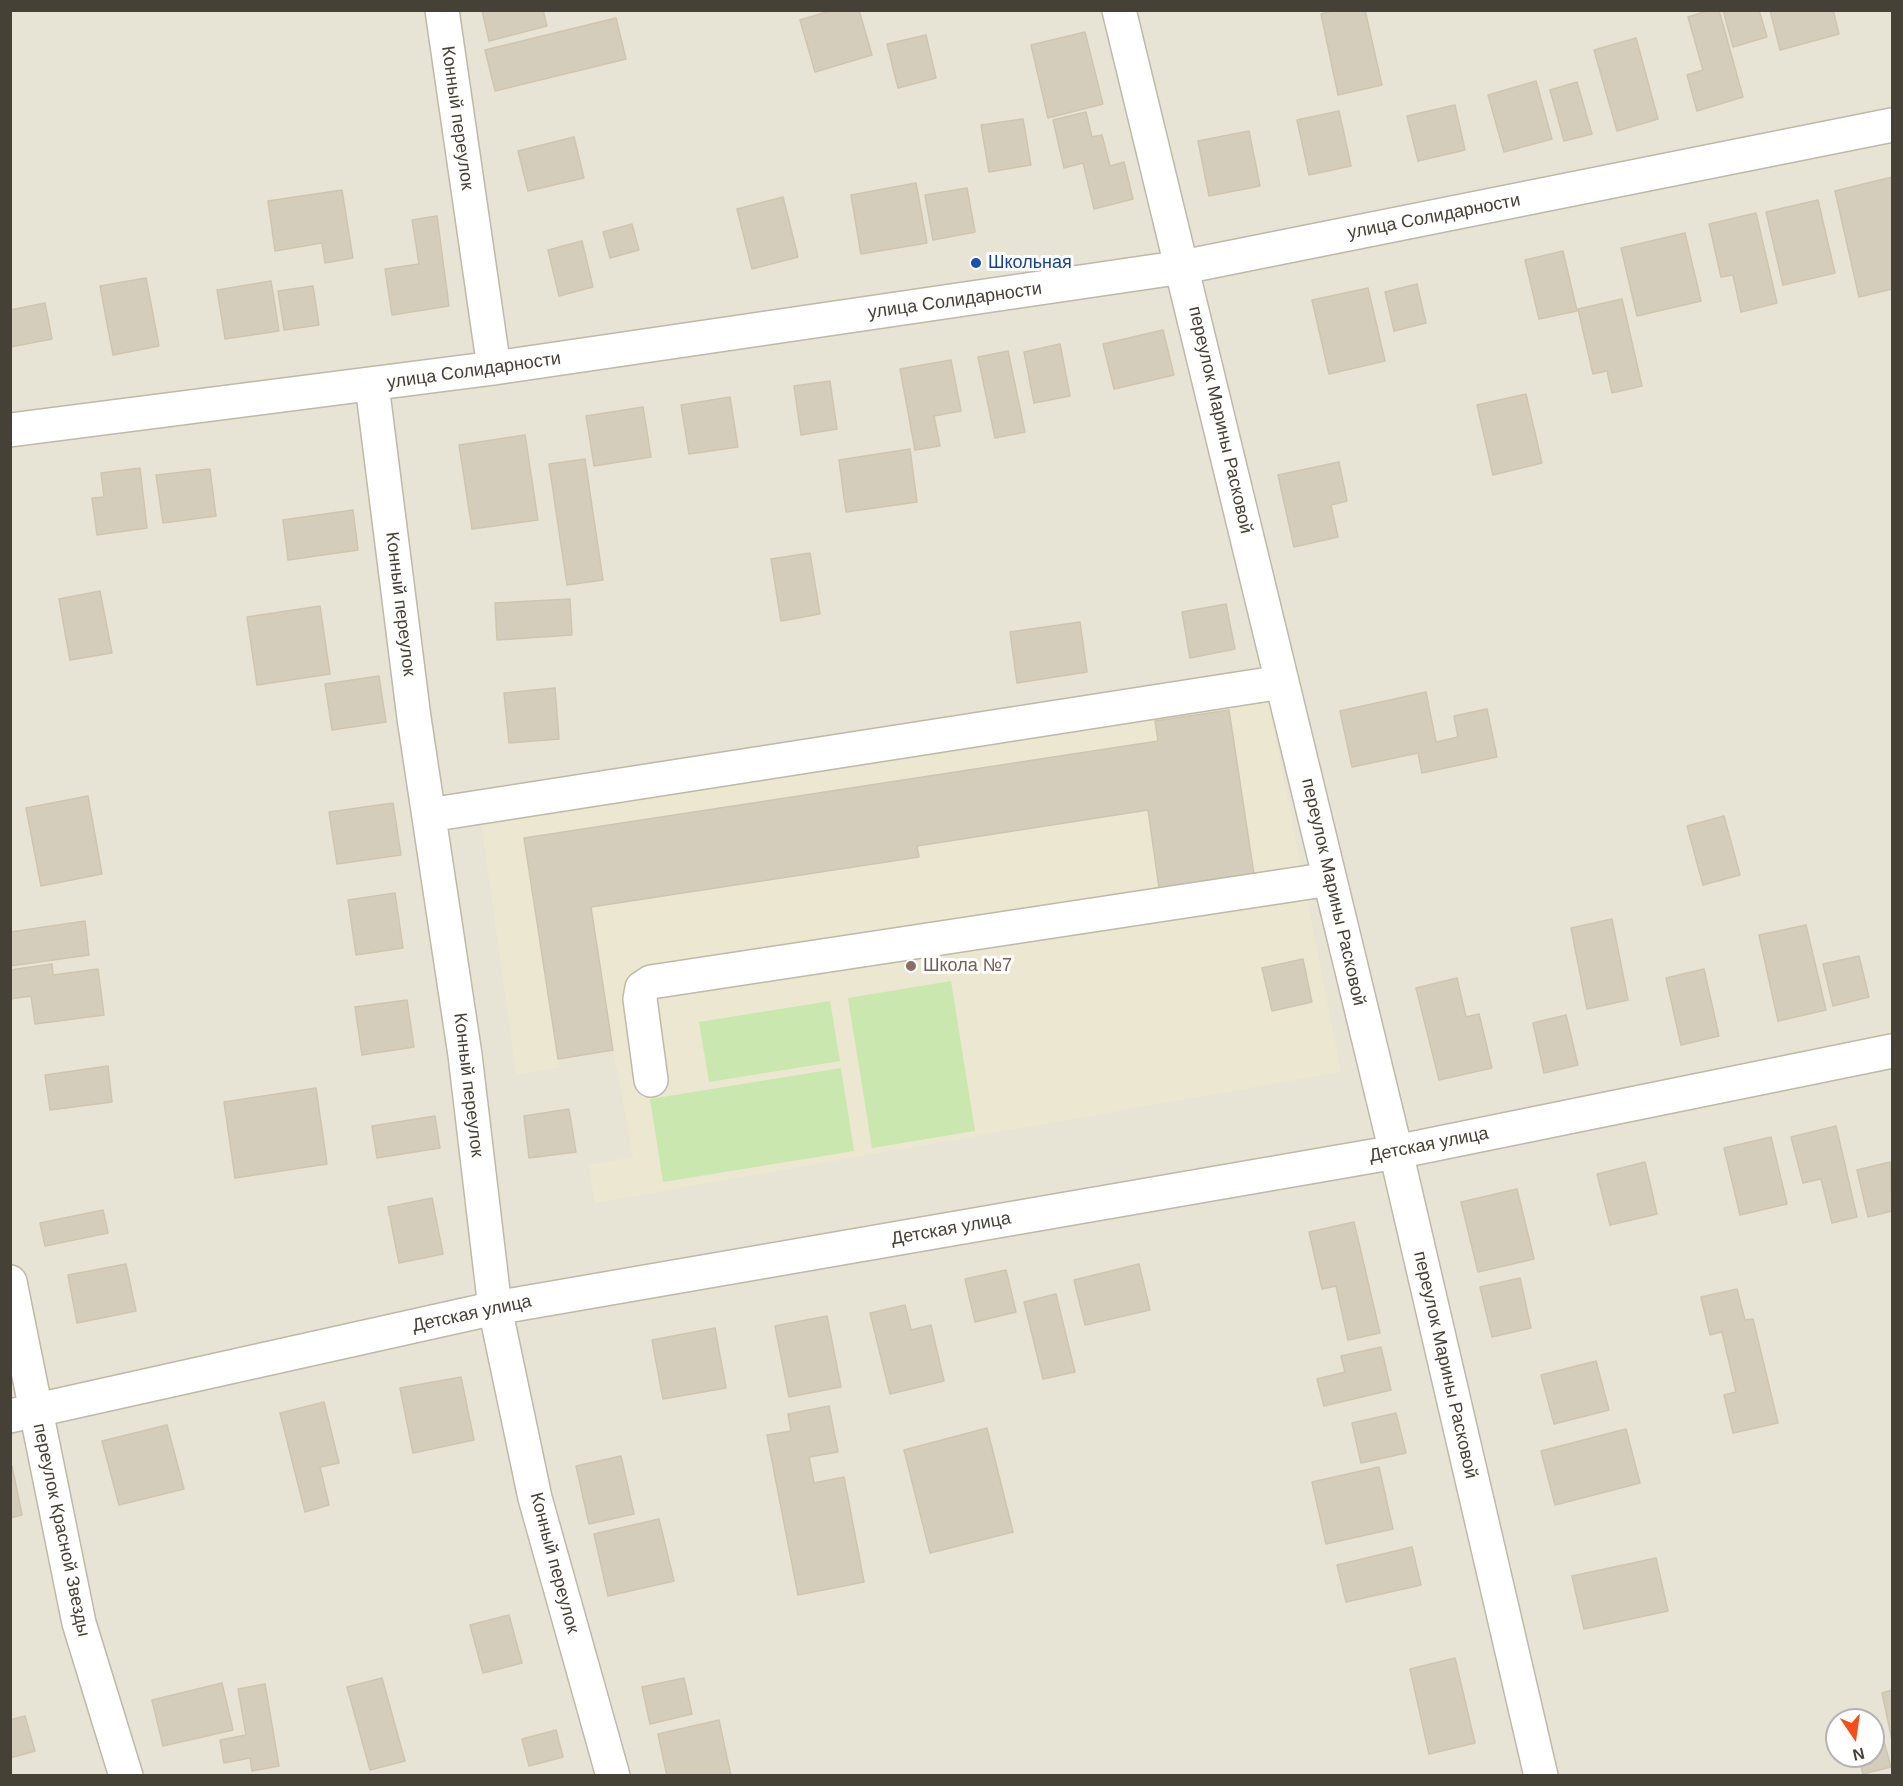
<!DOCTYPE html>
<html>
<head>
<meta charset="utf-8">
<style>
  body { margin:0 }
  #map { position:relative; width:1903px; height:1786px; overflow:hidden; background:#f3f0e7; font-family:Helvetica,sans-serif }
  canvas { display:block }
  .frame { position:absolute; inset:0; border:12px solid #464136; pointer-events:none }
  .north { position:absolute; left:1825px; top:1708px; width:60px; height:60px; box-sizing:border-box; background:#fff; border:2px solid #b5b3af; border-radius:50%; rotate:167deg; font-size:16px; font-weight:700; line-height:24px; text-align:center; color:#464136 }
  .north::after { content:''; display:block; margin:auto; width:21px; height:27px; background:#f84c19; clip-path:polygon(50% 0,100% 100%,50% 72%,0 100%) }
</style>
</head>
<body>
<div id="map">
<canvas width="1903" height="1786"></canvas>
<div class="frame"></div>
<div class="north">N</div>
</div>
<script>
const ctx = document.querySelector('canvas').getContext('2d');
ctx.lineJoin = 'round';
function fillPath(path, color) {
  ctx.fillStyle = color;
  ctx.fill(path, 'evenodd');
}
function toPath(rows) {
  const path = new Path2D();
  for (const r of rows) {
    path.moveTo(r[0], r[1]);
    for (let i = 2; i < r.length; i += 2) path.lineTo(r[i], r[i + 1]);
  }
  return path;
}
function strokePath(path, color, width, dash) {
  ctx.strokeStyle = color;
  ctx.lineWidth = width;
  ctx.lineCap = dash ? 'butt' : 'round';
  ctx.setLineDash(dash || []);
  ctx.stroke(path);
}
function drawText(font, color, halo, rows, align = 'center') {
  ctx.font = font + ' Helvetica,sans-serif';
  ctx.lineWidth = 6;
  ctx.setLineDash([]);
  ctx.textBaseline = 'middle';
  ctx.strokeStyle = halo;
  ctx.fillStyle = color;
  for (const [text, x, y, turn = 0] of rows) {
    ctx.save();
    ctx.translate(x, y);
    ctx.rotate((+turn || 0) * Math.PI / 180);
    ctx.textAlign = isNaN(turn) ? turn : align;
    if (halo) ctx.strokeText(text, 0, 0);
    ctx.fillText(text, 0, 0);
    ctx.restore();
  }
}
fillPath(toPath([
  [11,11,1892,11,1892,1775,11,1776],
  [1837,1720,1873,1720,1873,1756,1837,1756]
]), '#e7e3d5');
fillPath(toPath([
  [1268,698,1341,1072,595,1203,588,1165,633,1157,613,1050,558,1059,560,1068,516,1074,481,822]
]), '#ece7d1');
fillPath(toPath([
  [951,981,975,1131,872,1148,848,998],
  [830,1001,840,1061,709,1082,699,1022],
  [841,1068,854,1151,663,1182,650,1099]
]), '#cae7af');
const building = toPath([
  [482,10,543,10,547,26,489,41,482,10],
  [833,10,859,10,872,55,815,72,800,20,833,10],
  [1336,10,1365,10,1382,85,1338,95,1321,14,1336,10],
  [1711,10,1719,10,1743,97,1697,111,1687,75,1703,70,1688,17,1711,10],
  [1723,10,1759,10,1767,37,1733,47,1723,10],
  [1770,10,1833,10,1839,34,1780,50,1770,10],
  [616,18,626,59,495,91,485,50,616,18],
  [1085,32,1103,104,1048,118,1031,45,1085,32],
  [926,35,936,78,898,88,887,44,926,35],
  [1636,38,1658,119,1617,131,1594,50,1636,38],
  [1536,81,1552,139,1504,152,1488,95,1536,81],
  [1577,82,1592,134,1564,141,1550,90,1577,82],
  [1455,105,1465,150,1418,161,1407,116,1455,105],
  [1339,111,1351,166,1309,175,1297,120,1339,111],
  [1086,112,1092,137,1102,135,1110,166,1124,162,1133,199,1094,209,1083,163,1064,168,1053,120,1086,112],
  [1023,119,1031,165,989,172,981,125,1023,119],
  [1249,131,1260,186,1209,196,1198,141,1249,131],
  [574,137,584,178,528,191,518,151,574,137],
  [1892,177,1892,289,1859,297,1835,191,1892,177],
  [916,183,927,243,861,254,851,195,916,183],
  [967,188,975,232,933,240,925,195,967,188],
  [342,190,353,258,325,263,322,243,275,251,268,201,342,190],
  [783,197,798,257,752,269,737,209,783,197],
  [1818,200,1835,273,1783,285,1766,212,1818,200],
  [1756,213,1777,303,1741,312,1733,275,1721,277,1709,224,1756,213],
  [437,216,449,306,392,315,385,269,419,264,412,220,437,216],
  [632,224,639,250,610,258,603,232,632,224],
  [1685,233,1701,301,1637,316,1621,248,1685,233],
  [582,241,593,287,559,296,548,250,582,241],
  [1563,251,1577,311,1539,319,1525,260,1563,251],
  [146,278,159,346,113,355,100,286,146,278],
  [271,281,279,331,225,339,217,290,271,281],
  [1417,284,1426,323,1394,331,1385,292,1417,284],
  [313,286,319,325,284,330,278,291,313,286],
  [1368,288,1385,361,1329,374,1312,300,1368,288],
  [1622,299,1642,386,1612,393,1607,371,1593,374,1578,309,1622,299],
  [45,303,52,339,10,347,10,310,45,303],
  [1163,330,1174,375,1114,389,1103,344,1163,330],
  [1060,344,1070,396,1034,403,1024,352,1060,344],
  [1008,351,1025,432,995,438,978,357,1008,351],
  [951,360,961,411,934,416,940,446,915,450,900,369,951,360],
  [830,381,837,429,801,435,794,386,830,381],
  [1526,394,1542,463,1493,475,1477,405,1526,394],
  [730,397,738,447,689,454,681,405,730,397],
  [643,407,651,457,594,466,586,416,643,407],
  [525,435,538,520,472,529,459,445,525,435],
  [910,449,917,502,846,512,839,460,910,449],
  [585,459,603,580,567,585,549,464,585,459],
  [1339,462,1347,501,1331,505,1338,537,1294,547,1278,475,1339,462],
  [140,468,147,528,97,535,92,498,104,497,101,473,140,468],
  [210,469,216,516,163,523,156,475,210,469],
  [353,510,358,550,288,560,283,520,353,510],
  [810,553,820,614,781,621,771,559,810,553],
  [100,591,112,653,70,660,59,599,100,591],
  [570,599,572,635,497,640,495,603,570,599],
  [1226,604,1235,649,1190,658,1182,612,1226,604],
  [320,606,330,674,257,685,247,617,320,606],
  [1080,622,1087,672,1017,683,1010,632,1080,622],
  [379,676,386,722,332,730,325,684,379,676],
  [555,688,559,739,509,743,504,693,555,688],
  [1426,692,1436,742,1458,737,1454,716,1487,709,1497,757,1422,773,1418,753,1352,767,1340,711,1426,692],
  [1229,710,1254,874,1159,888,1148,810,917,846,919,857,591,907,613,1050,558,1059,524,838,1158,741,1155,721,1229,710],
  [88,796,102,874,41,886,26,808,88,796],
  [393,803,401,855,337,864,329,812,393,803],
  [1724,816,1740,875,1703,885,1687,826,1724,816],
  [395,893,403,948,356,955,348,900,395,893],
  [1612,919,1628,1000,1587,1009,1571,928,1612,919],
  [85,921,89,955,10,966,10,932,85,921],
  [1806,925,1826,1010,1778,1021,1759,935,1806,925],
  [1859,956,1869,997,1833,1006,1823,964,1859,956],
  [1303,959,1312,1002,1272,1011,1262,968,1303,959],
  [52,964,53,975,98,969,104,1015,35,1024,31,996,10,999,10,970,52,964],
  [1704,969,1719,1036,1681,1045,1666,978,1704,969],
  [1457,978,1466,1017,1479,1014,1492,1068,1439,1080,1416,988,1457,978],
  [407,1000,414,1047,362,1055,355,1007,407,1000],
  [1566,1015,1578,1065,1544,1073,1533,1023,1566,1015],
  [108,1066,112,1102,50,1110,45,1075,108,1066],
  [316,1088,327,1164,235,1178,224,1102,316,1088],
  [569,1109,576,1152,529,1158,524,1116,569,1109],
  [435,1116,440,1148,377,1158,372,1126,435,1116],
  [1836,1126,1857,1217,1832,1223,1821,1179,1803,1183,1791,1137,1836,1126],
  [1771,1137,1787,1204,1740,1215,1724,1148,1771,1137],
  [1645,1162,1657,1214,1610,1225,1597,1174,1645,1162],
  [1890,1162,1892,1211,1868,1217,1857,1170,1890,1162],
  [1517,1189,1534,1259,1478,1272,1461,1202,1517,1189],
  [432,1198,443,1254,399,1263,388,1207,432,1198],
  [103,1210,108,1233,45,1246,40,1223,103,1210],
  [1354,1222,1380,1333,1348,1340,1336,1286,1322,1289,1309,1232,1354,1222],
  [126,1264,136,1311,77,1323,68,1275,126,1264],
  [1139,1264,1150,1310,1085,1325,1074,1280,1139,1264],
  [1006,1270,1016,1312,975,1322,965,1279,1006,1270],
  [1520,1278,1531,1328,1492,1337,1480,1287,1520,1278],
  [1737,1289,1745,1320,1753,1319,1778,1423,1733,1433,1724,1395,1736,1392,1722,1332,1710,1335,1701,1297,1737,1289],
  [1056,1294,1075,1372,1043,1379,1024,1302,1056,1294],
  [905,1305,911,1330,931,1325,944,1381,890,1394,870,1313,905,1305],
  [827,1316,841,1387,789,1397,775,1326,827,1316],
  [715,1328,726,1388,663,1399,652,1340,715,1328],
  [1381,1347,1391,1390,1324,1406,1317,1379,1345,1372,1341,1356,1381,1347],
  [1596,1361,1609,1410,1554,1424,1541,1375,1596,1361],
  [461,1377,474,1440,413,1453,400,1388,461,1377],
  [324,1402,339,1463,320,1467,329,1505,305,1512,280,1413,324,1402],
  [829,1406,838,1452,809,1457,814,1483,844,1477,864,1582,798,1595,767,1435,791,1431,788,1414,829,1406],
  [1396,1413,1406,1453,1361,1463,1352,1423,1396,1413],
  [167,1425,184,1489,119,1505,102,1441,167,1425],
  [987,1428,1013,1532,930,1553,904,1450,987,1428],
  [1626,1429,1640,1483,1555,1505,1541,1451,1626,1429],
  [621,1456,634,1514,589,1524,576,1466,621,1456],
  [12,1466,22,1515,10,1518,10,1467,12,1466],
  [1379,1467,1393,1529,1326,1544,1312,1482,1379,1467],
  [659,1519,674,1581,608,1596,594,1534,659,1519],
  [1412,1547,1421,1585,1346,1602,1337,1565,1412,1547],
  [1656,1558,1668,1611,1584,1629,1572,1576,1656,1558],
  [509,1615,522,1663,483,1673,470,1625,509,1615],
  [1455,1658,1475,1743,1429,1754,1410,1669,1455,1658],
  [382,1678,405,1761,370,1770,347,1687,382,1678],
  [684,1678,692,1714,650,1724,642,1687,684,1678],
  [222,1683,233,1730,163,1746,152,1700,222,1683],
  [265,1684,279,1766,252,1771,250,1758,224,1763,220,1740,246,1735,238,1689,265,1684],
  [1892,1690,1892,1740,1882,1693,1892,1690],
  [25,1716,35,1751,10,1758,10,1720,25,1716],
  [719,1720,731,1776,667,1776,658,1734,719,1720],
  [1879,1724,1891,1767,1863,1774,1858,1756,1873,1756,1873,1726,1879,1724],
  [556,1730,563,1757,529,1766,522,1739,556,1730]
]);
fillPath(building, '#d5cdbc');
strokePath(building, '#cfc5af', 1.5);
const minor = toPath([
  [442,10,494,368],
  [1119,10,1396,1152,1541,1776],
  [372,385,414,718,465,1055,495,1308,535,1498,613,1776],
  [10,430,494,368,1183,267,1892,125],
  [429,815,1282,682],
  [651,1080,640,999,642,988,651,982,1330,879],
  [10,1282,79,1623,126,1776],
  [10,1416,495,1308,1396,1152,1892,1051]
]);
strokePath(minor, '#beb9a9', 36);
strokePath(minor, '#fff', 33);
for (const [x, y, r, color] of [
  [976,263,6,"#1a4fb4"],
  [911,966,6,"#8d6e63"]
]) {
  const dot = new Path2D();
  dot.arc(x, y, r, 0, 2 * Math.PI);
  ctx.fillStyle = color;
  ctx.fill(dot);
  strokePath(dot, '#fff', 2);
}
drawText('18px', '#464136', '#fff', [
  ["Конный переулок",457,118,82],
  ["улица Солидарности",1434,217,-11],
  ["улица Солидарности",955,301,-8],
  ["улица Солидарности",474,371,-8],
  ["переулок Марины Расковой",1220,420,77],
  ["Конный переулок",400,604,83],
  ["переулок Марины Расковой",1333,892,77],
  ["Конный переулок",468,1085,83],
  ["Детская улица",1429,1145,-11],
  ["Детская улица",951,1229,-10],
  ["Детская улица",472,1314,-12],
  ["переулок Марины Расковой",1445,1365,77],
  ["переулок Красной Звезды",61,1530,78],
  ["Конный переулок",554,1563,75]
]);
drawText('18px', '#164399', '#fff', [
  ["Школьная",988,263]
], 'left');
drawText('18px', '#785e54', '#fff', [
  ["Школа №7",923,966]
], 'left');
</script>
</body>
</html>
